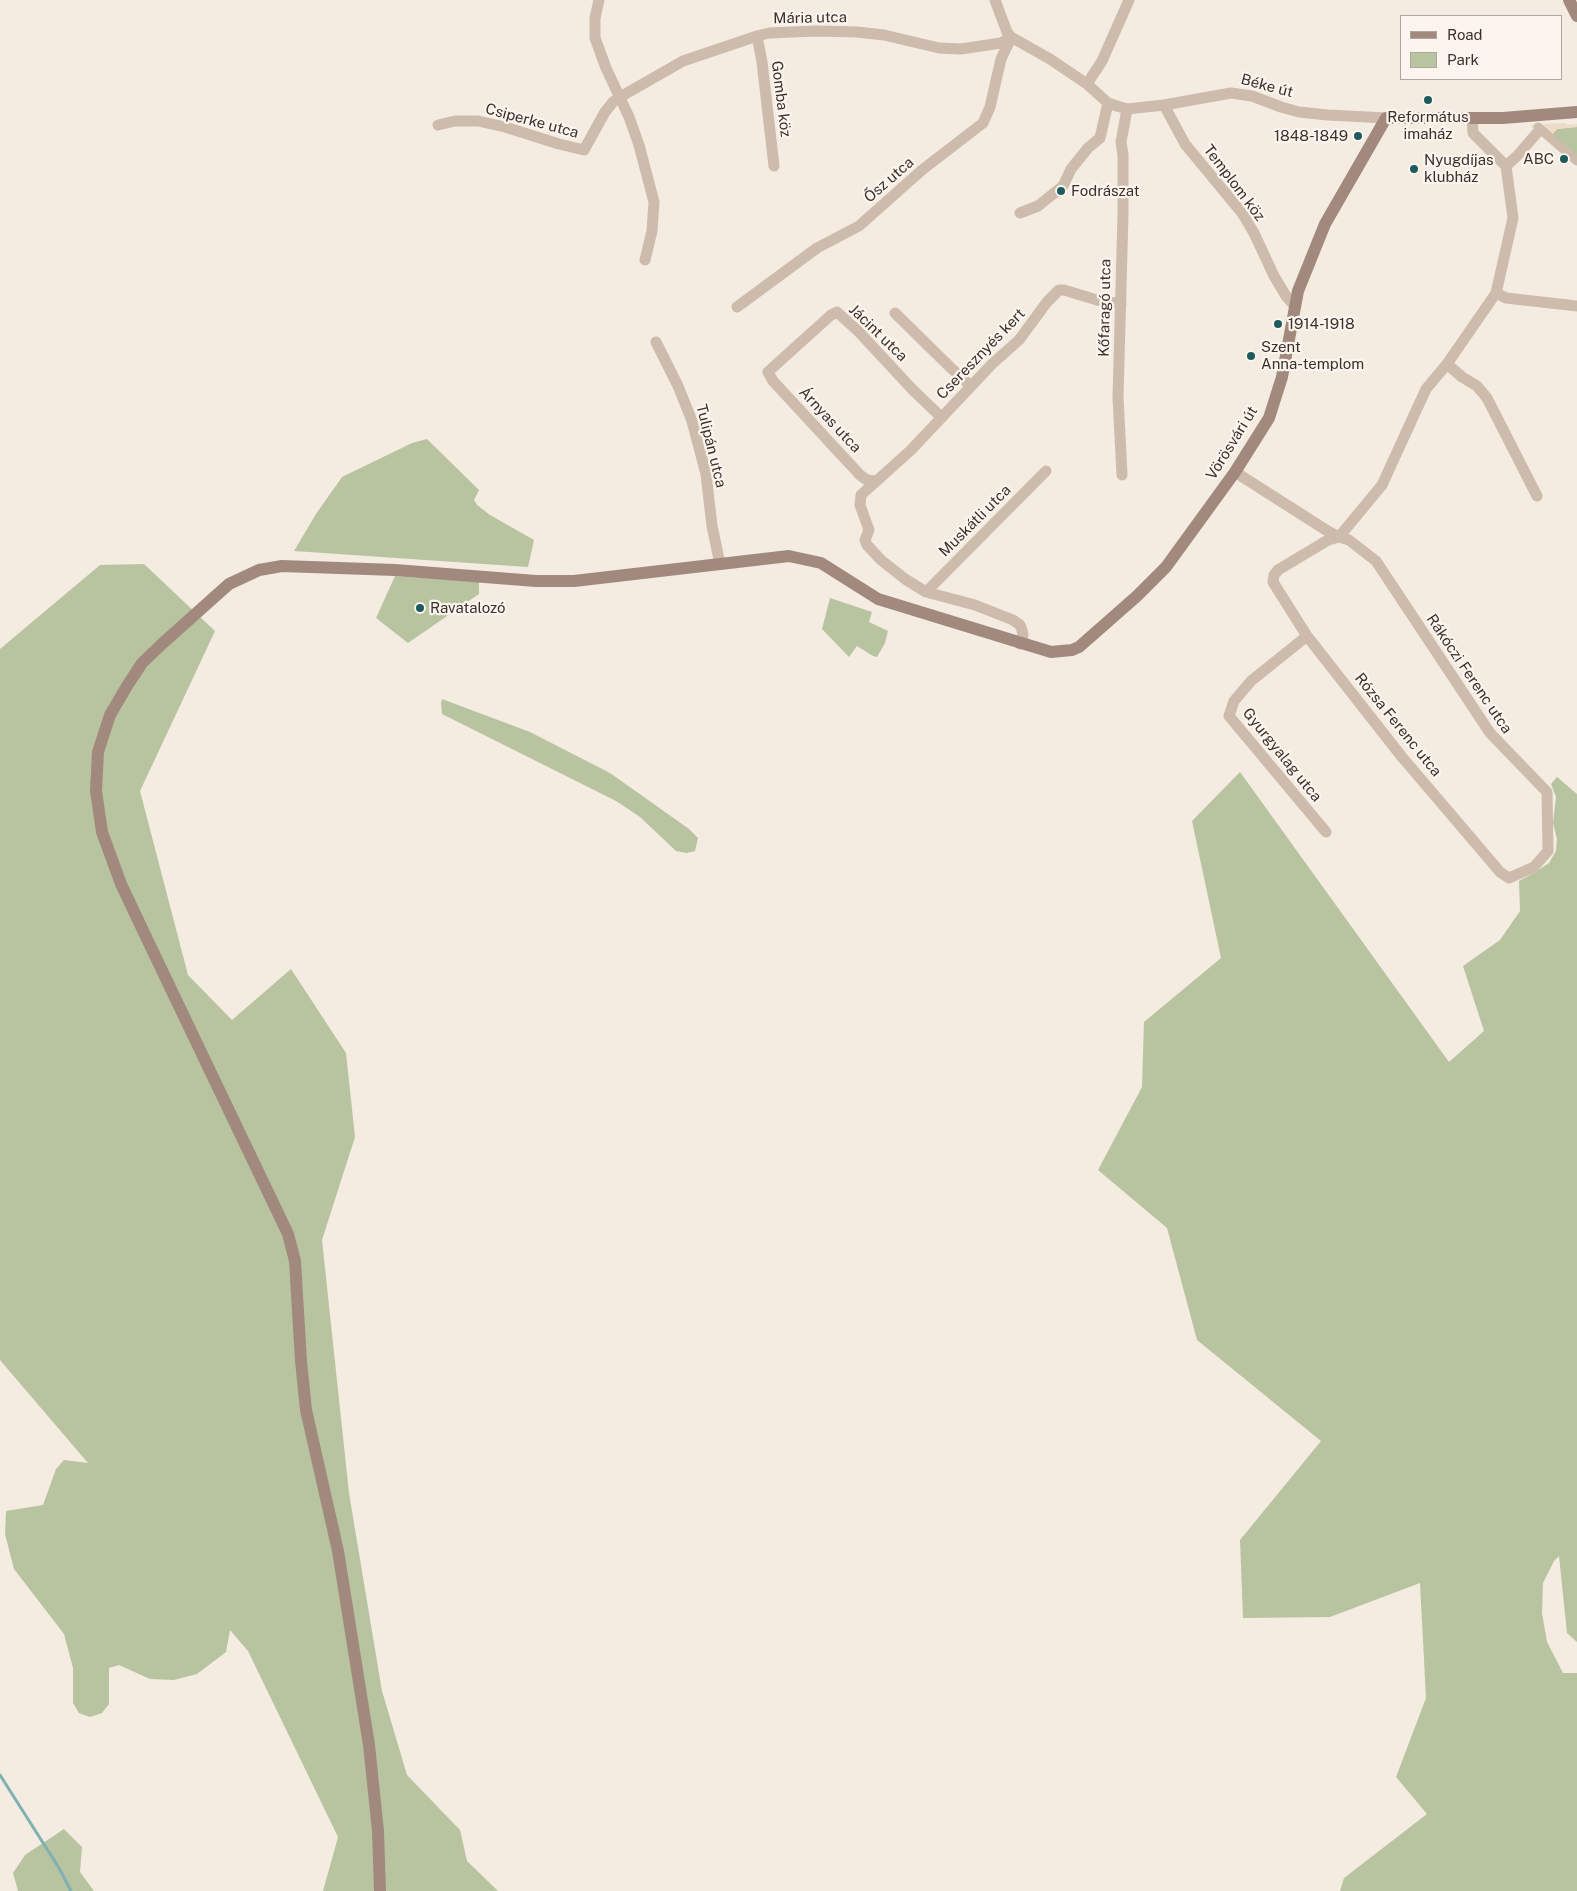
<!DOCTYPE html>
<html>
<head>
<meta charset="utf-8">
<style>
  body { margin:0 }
  #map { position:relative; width:1577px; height:1891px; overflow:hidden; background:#f4ebe1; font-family:"Public Sans",sans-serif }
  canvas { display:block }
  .legend { position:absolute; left:1400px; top:15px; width:162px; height:65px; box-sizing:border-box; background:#fbf5ee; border:1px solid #aea6a0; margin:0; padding:6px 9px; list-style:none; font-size:15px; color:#3b302b }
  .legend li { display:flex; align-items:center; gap:10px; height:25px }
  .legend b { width:25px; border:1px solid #aea6a0 }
</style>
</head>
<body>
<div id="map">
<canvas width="1577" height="1891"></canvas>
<ul class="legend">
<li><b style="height:6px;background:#a18a7d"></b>Road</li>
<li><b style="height:14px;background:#b8c4a0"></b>Park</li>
</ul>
</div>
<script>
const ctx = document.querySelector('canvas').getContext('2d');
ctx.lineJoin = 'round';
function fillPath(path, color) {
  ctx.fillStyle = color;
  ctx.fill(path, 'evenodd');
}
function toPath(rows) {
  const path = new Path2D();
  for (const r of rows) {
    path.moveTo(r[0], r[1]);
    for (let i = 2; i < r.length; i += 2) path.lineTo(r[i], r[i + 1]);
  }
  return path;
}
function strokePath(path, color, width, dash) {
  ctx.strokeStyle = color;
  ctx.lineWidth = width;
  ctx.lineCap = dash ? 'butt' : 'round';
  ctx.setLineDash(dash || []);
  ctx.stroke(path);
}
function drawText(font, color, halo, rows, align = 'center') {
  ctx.font = font + ' "Public Sans",sans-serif';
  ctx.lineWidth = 4.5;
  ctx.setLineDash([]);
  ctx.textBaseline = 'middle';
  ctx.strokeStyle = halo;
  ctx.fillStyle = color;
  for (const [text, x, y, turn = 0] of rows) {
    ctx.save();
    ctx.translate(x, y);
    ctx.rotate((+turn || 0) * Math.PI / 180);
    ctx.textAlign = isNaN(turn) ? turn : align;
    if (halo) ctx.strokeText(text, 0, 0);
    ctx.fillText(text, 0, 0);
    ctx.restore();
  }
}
fillPath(toPath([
  [1577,127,1577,158,1551,136,1557,129],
  [427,439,479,490,474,500,477,505,490,515,534,540,528,567,294,551,316,514,342,477,412,443],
  [144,564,215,631,140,791,188,975,232,1020,291,969,346,1053,355,1137,322,1240,349,1493,382,1691,407,1775,460,1830,467,1861,498,1891,323,1891,338,1837,248,1651,230,1630,226,1652,197,1674,174,1680,150,1679,119,1665,109,1668,109,1704,102,1713,90,1717,79,1713,73,1703,73,1668,64,1634,14,1569,5,1534,6,1511,43,1505,56,1469,64,1460,88,1463,0,1360,0,649,100,565],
  [395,576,479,582,479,594,408,643,376,618],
  [830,598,872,612,869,622,888,631,885,643,877,657,873,656,857,646,849,657,822,629],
  [442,699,530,732,610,773,689,829,698,838,695,851,687,853,676,851,640,817,616,801,442,714,441,703],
  [1240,772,1449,1062,1484,1031,1463,966,1500,940,1520,911,1519,881,1534,873,1549,863,1556,851,1557,839,1553,823,1556,797,1551,784,1557,777,1577,794,1577,1642,1567,1633,1559,1556,1554,1561,1543,1583,1542,1613,1547,1642,1563,1673,1577,1673,1577,1891,1340,1891,1344,1878,1427,1814,1396,1777,1426,1698,1420,1583,1330,1617,1243,1618,1240,1540,1321,1441,1197,1340,1167,1228,1098,1170,1142,1087,1144,1022,1221,958,1192,821],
  [64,1829,82,1847,80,1872,94,1891,18,1891,13,1873,25,1855]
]), '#b8c4a0');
fillPath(toPath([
  [1565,123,1568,125,1577,124,1577,127,1557,129,1551,136,1544,135,1532,128,1531,125]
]), '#ecdcc8');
strokePath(toPath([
  [0,1775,59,1868,71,1891]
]), '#7fb0b2', 3);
strokePath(toPath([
  [1538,127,1577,161]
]), '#cdbbac', 9);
strokePath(toPath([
  [599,0,595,18,595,38,606,68,629,117,639,145,654,202,652,231,645,260],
  [995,0,1007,32,1011,37,1050,59,1087,84,1108,103,1117,106,1127,109,1164,105,1231,93,1252,96,1281,107,1299,112,1328,115,1386,118],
  [757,36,762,62,774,166],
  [1087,84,1102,61,1129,0],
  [1164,105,1185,144,1242,213,1254,233,1274,276,1286,296,1294,305],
  [438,125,455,121,478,121,505,127,559,144,584,150,605,112,613,102,620,97,683,61,757,36,769,33,817,31,857,32,884,35,939,48,961,49,1001,43,1011,37],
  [1100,138,1108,103],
  [1506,166,1517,156,1537,133],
  [1020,213,1038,206,1063,186,1071,169,1088,148,1100,138],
  [1496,293,1506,298,1577,306],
  [737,307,817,248,859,226,922,170,983,123,990,107,1001,59,1011,38],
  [895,313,951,368,971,386],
  [656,342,678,386,692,421,706,474,712,526,720,564],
  [1447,364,1462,377,1477,386,1487,398,1537,496],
  [1235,472,1326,530,1339,537,1349,540,1376,561,1490,733,1547,792,1548,851,1534,867,1509,878,1500,872,1402,757,1307,636,1273,582,1274,575,1278,570,1328,540,1339,537,1382,485,1426,389,1447,364,1496,293,1513,218,1506,166,1473,133,1472,118],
  [1122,475,1118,397,1123,214,1123,155,1121,142,1127,109],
  [875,481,867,480,860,475,773,381,768,372,780,361,831,315,837,312,859,332,912,389,941,417],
  [926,592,1046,471],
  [1307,636,1251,681,1234,701,1229,716,1326,832],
  [1020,644,1023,635,1022,630,1020,625,1013,620,975,605,926,592,905,579,881,560,867,545,865,540,869,530,860,505,861,495,911,450,992,364,1019,340,1047,302,1059,290,1064,290,1097,300,1121,304]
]), '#cdbbac', 11);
strokePath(toPath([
  [1569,0,1577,16],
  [380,1891,378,1831,369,1745,338,1551,306,1410,301,1361,295,1261,288,1234,147,939,121,884,102,832,96,791,98,752,110,715,127,686,142,663,163,643,229,584,259,570,282,566,395,570,536,581,574,581,789,556,821,563,878,599,1051,652,1072,650,1079,647,1137,596,1166,567,1235,472,1269,418,1282,377,1298,291,1325,224,1386,118,1503,118,1577,112]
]), '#a18a7d', 12);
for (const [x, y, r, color] of [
  [1428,100,5,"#1f5a5e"],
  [1358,136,5,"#1f5a5e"],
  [1564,159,5,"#1f5a5e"],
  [1414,169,5,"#1f5a5e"],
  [1061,191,5,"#1f5a5e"],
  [1278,324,5,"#1f5a5e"],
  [1251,356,5,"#1f5a5e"],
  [420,608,5,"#1f5a5e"]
]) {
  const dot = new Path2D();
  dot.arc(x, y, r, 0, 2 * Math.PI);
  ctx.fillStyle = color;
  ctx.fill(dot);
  strokePath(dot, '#fbf5ee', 2);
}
drawText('15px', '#3b302b', '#fbf5ee', [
  ["Mária utca",810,18,-1],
  ["Béke út",1267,86,15],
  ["Gomba köz",781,99,83],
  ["Csiperke utca",532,121,15],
  ["Ősz utca",889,180,-41],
  ["Templom köz",1234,183,53],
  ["Kőfaragó utca",1105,308,-89],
  ["Jácint utca",878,333,44],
  ["Cseresznyés kert",981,354,-46],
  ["Árnyas utca",830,420,47],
  ["Vörösvári út",1232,443,-58],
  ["Tulipán utca",711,446,76],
  ["Muskátli utca",975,521,-45],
  ["Rákóczi Ferenc utca",1469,674,56],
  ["Rózsa Ferenc utca",1398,725,51],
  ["Gyurgyalag utca",1282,755,51]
]);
drawText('15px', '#3b302b', '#fbf5ee', [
  ["Református",1428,117,"center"],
  ["imaház",1428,134,"center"],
  ["1848-1849",1348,136,"right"],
  ["ABC",1554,159,"right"],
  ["Nyugdíjas",1424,160],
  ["klubház",1424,177],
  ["Fodrászat",1071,191],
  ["1914-1918",1288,324],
  ["Szent",1261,347],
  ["Anna-templom",1261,364],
  ["Ravatalozó",430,608]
], 'left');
</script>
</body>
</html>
